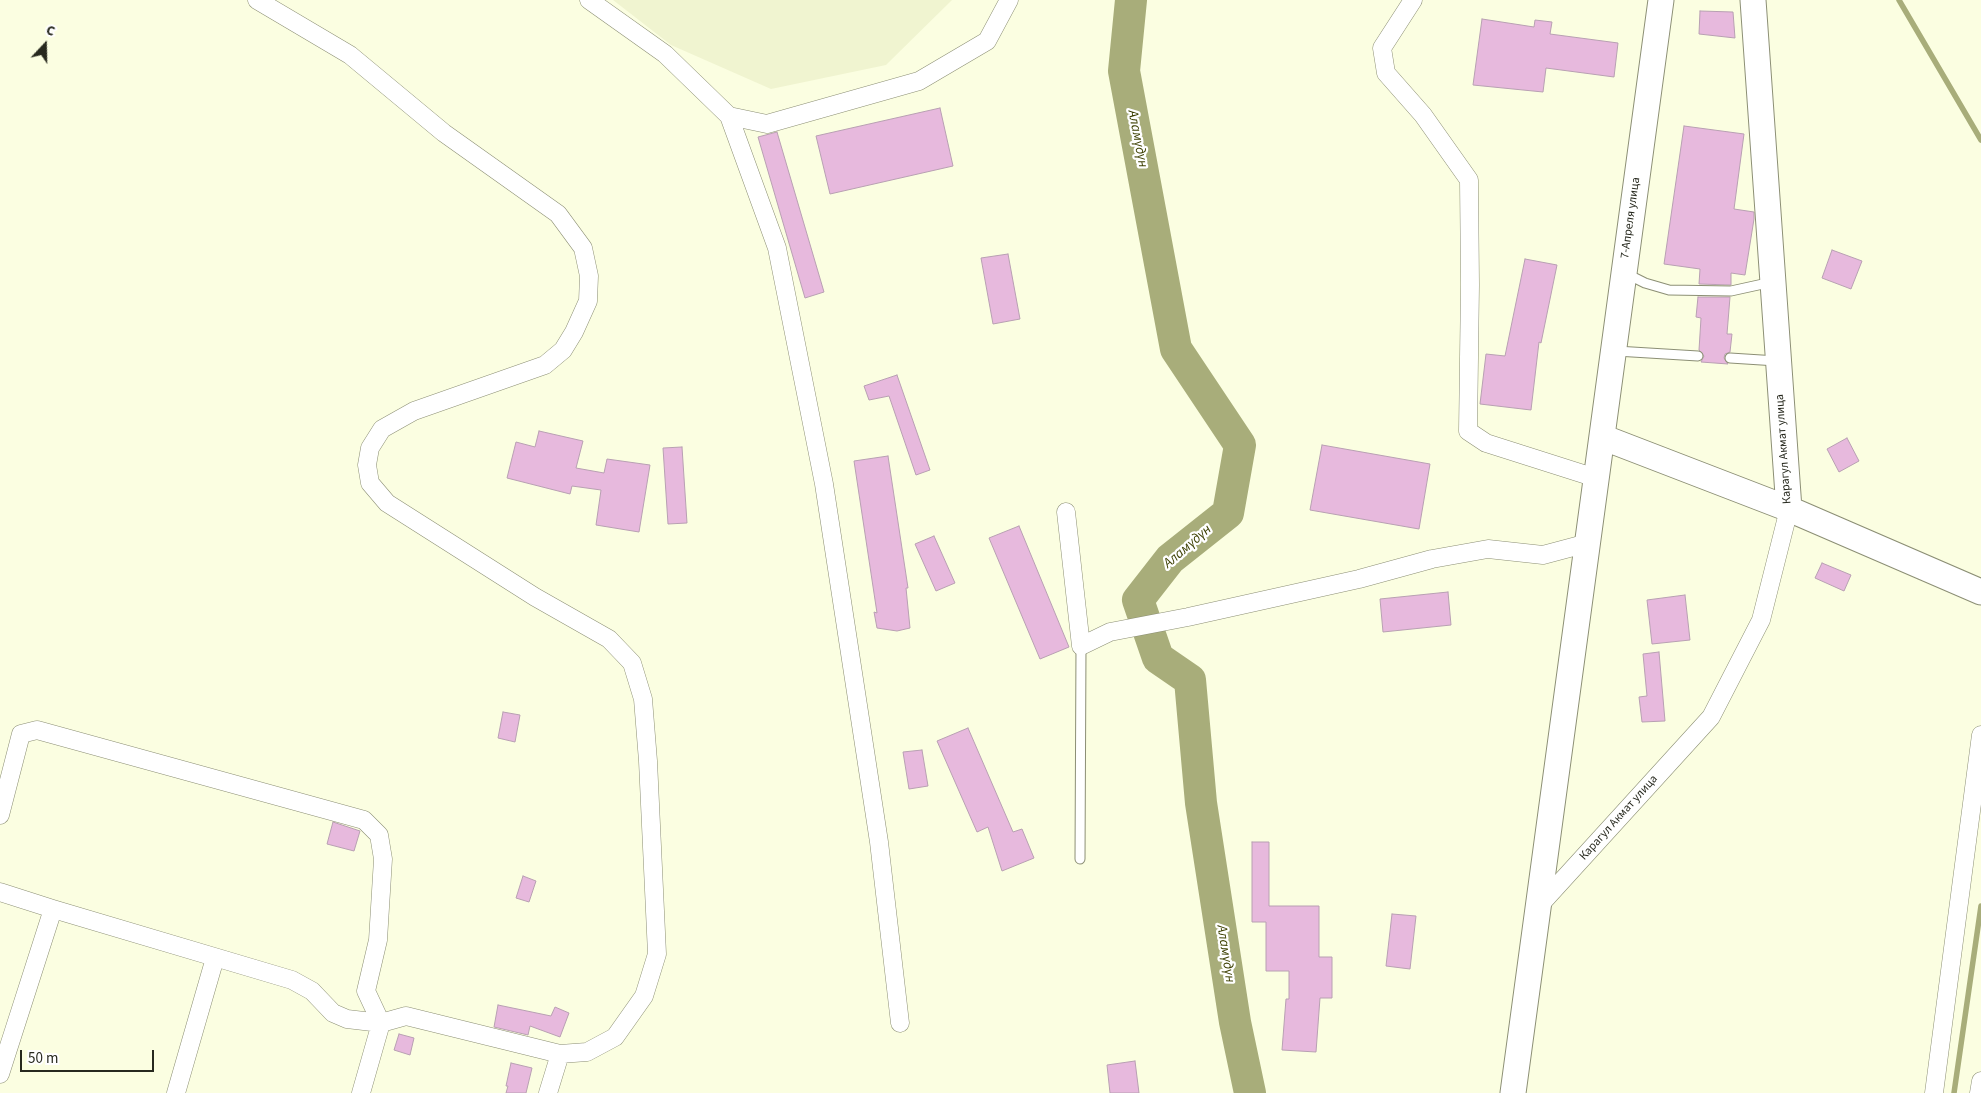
<!DOCTYPE html>
<html>
<head>
<meta charset="utf-8">
<style>
  body { margin:0 }
  #map { position:relative; width:1981px; height:1093px; overflow:hidden; background:#fbfee1; font-family:"Source Sans 3",sans-serif }
  canvas { display:block }
  .north { position:absolute; left:20px; top:20px; width:50px; height:50px; -webkit-text-stroke:4px #fff; paint-order:stroke; rotate:21deg; font-size:14px; font-weight:700; line-height:20px; text-align:center; color:#27291e }
  .north::after { content:''; display:block; margin:auto; width:18px; height:22px; background:#27291e; clip-path:polygon(50% 0,100% 100%,50% 72%,0 100%) }
  .scale { position:absolute; left:20px; top:1050px; width:134px; height:22px; box-sizing:border-box; border:2px solid #27291e; border-top:0; padding-left:6px; font-size:15px; line-height:18px; white-space:nowrap; color:#27291e; -webkit-text-stroke:4px #fff; paint-order:stroke }
</style>
</head>
<body>
<div id="map">
<canvas width="1981" height="1093"></canvas>
<div class="north">С</div>
<div class="scale">50 m</div>
</div>
<script>
const ctx = document.querySelector('canvas').getContext('2d');
ctx.lineJoin = 'round';
function fillPath(path, color) {
  ctx.fillStyle = color;
  ctx.fill(path, 'evenodd');
}
function toPath(rows) {
  const path = new Path2D();
  for (const r of rows) {
    path.moveTo(r[0], r[1]);
    for (let i = 2; i < r.length; i += 2) path.lineTo(r[i], r[i + 1]);
  }
  return path;
}
function strokePath(path, color, width, dash) {
  ctx.strokeStyle = color;
  ctx.lineWidth = width;
  ctx.lineCap = dash ? 'butt' : 'round';
  ctx.setLineDash(dash || []);
  ctx.stroke(path);
}
function drawText(font, color, halo, rows, align = 'center') {
  ctx.font = font + ' "Source Sans 3",sans-serif';
  ctx.lineWidth = 4.5;
  ctx.setLineDash([]);
  ctx.textBaseline = 'middle';
  ctx.strokeStyle = halo;
  ctx.fillStyle = color;
  for (const [text, x, y, turn = 0] of rows) {
    ctx.save();
    ctx.translate(x, y);
    ctx.rotate((+turn || 0) * Math.PI / 180);
    ctx.textAlign = isNaN(turn) ? turn : align;
    if (halo) ctx.strokeText(text, 0, 0);
    ctx.fillText(text, 0, 0);
    ctx.restore();
  }
}
fillPath(toPath([
  [613,0,952,0,886,65,771,89,671,45]
]), '#f0f4d0');
strokePath(toPath([
  [1899,0,1981,140],
  [1954,1093,1981,906]
]), '#a8ad7a', 5.5);
strokePath(toPath([
  [1131,0,1124,71,1176,349,1240,445,1228,513,1170,559,1138,600,1158,658,1190,680,1201,803,1235,1022,1250,1093]
]), '#a8ad7a', 32);
const building = toPath([
  [1700,11,1733,12,1735,38,1699,34,1700,11],
  [1482,19,1534,27,1535,20,1552,22,1550,34,1618,43,1614,77,1546,68,1543,92,1473,85,1482,19],
  [940,108,953,166,830,194,816,136,940,108],
  [1684,126,1744,134,1734,209,1754,212,1754,219,1745,275,1731,273,1731,285,1699,284,1700,269,1664,264,1684,126],
  [777,132,824,292,805,298,758,137,777,132],
  [1832,250,1862,261,1851,289,1822,278,1832,250],
  [1008,254,1020,319,993,324,981,258,1008,254],
  [1525,259,1557,265,1541,343,1539,342,1531,410,1480,404,1486,354,1505,356,1525,259],
  [1698,297,1730,297,1727,334,1732,334,1730,352,1725,354,1724,358,1728,364,1701,362,1704,356,1699,350,1701,318,1696,317,1698,297],
  [897,375,930,470,916,475,889,396,869,400,864,386,897,375],
  [539,431,583,441,576,468,604,473,607,459,650,465,639,532,596,525,601,490,572,486,570,494,507,478,516,442,535,447,539,431],
  [1847,438,1859,461,1839,472,1827,449,1847,438],
  [1322,445,1430,464,1419,529,1310,510,1322,445],
  [682,447,687,523,668,524,663,448,682,447],
  [888,456,908,588,906,588,910,628,897,631,877,628,874,612,877,613,854,461,888,456],
  [1019,526,1069,647,1040,659,989,538,1019,526],
  [934,536,955,583,936,591,915,544,934,536],
  [1822,563,1851,575,1844,591,1815,578,1822,563],
  [1448,592,1451,625,1383,632,1380,599,1448,592],
  [1685,595,1690,640,1652,644,1647,600,1685,595],
  [1659,652,1665,721,1642,722,1639,697,1647,696,1643,654,1659,652],
  [503,712,520,715,515,742,498,738,503,712],
  [968,728,1013,832,1022,829,1034,858,1002,871,988,827,977,832,937,741,968,728],
  [922,750,928,786,909,789,903,752,922,750],
  [333,822,360,831,354,851,327,844,333,822],
  [1252,842,1269,842,1269,906,1319,906,1319,957,1332,957,1332,998,1320,998,1316,1052,1282,1050,1286,999,1289,999,1289,971,1266,971,1266,922,1252,922,1252,842],
  [523,876,536,881,529,902,516,898,523,876],
  [1392,914,1416,916,1410,969,1386,966,1392,914],
  [498,1005,551,1016,555,1007,569,1013,560,1037,530,1026,528,1035,494,1027,498,1005],
  [399,1034,414,1038,410,1055,394,1050,399,1034],
  [1135,1061,1139,1093,1110,1093,1107,1065,1135,1061],
  [511,1063,532,1068,526,1093,506,1093,508,1086,506,1086,511,1063]
]);
fillPath(building, '#e7b9dd');
strokePath(building, '#b8a0b2', 1);
const lane = toPath([
  [1627,274,1645,283,1669,290,1731,291,1772,282],
  [1616,351,1698,356],
  [1730,358,1777,361],
  [1080,859,1081,646]
]);
const street = toPath([
  [589,0,665,54,729,116,767,124,919,81,987,41,1009,0],
  [1413,0,1382,48,1386,73,1423,115,1469,180,1470,285,1468,431,1486,443,1596,478],
  [729,116,777,248,824,484,879,842,900,1023],
  [1066,512,1081,646,1110,632,1188,617,1359,579,1432,559,1488,549,1543,555,1588,543],
  [0,815,21,734,37,730,364,820,379,835,383,859,378,940,366,991,381,1023],
  [0,892,53,909,292,980,312,991,333,1013,347,1019,381,1023,406,1016,560,1054,587,1052,615,1037,644,996,657,954,648,761,643,699,632,663,609,639,535,597,387,503,370,483,367,465,370,448,382,429,414,411,545,365,563,350,574,332,588,301,589,276,583,248,558,214,444,133,350,55,257,0],
  [1538,907,1711,717,1761,620,1789,509],
  [0,1074,53,909],
  [176,1093,215,958],
  [361,1093,381,1023],
  [548,1093,560,1054],
  [1934,1093,1981,735],
  [1979,1093,1981,1081]
]);
const secondary = toPath([
  [1753,0,1789,509],
  [1602,437,1789,509,1981,592],
  [1513,1093,1661,0]
]);
strokePath(lane, '#8c8f75', 11);
strokePath(street, '#8c8f75', 19);
strokePath(secondary, '#8c8f75', 27);
strokePath(lane, '#fff', 9);
strokePath(street, '#fff', 18);
strokePath(secondary, '#fff', 25);
drawText('12px', '#27291e', '#fff', [
  ["7-Апреля улица",1631,218,-82],
  ["Карагул Акмат улица",1784,449,-94],
  ["Карагул Акмат улица",1619,818,-48]
]);
drawText('italic 14px', '#3c3f00', '#fff', [
  ["Аламүдүн",1137,139,79],
  ["Аламүдүн",1188,547,-41],
  ["Аламүдүн",1225,954,81]
]);
</script>
</body>
</html>
